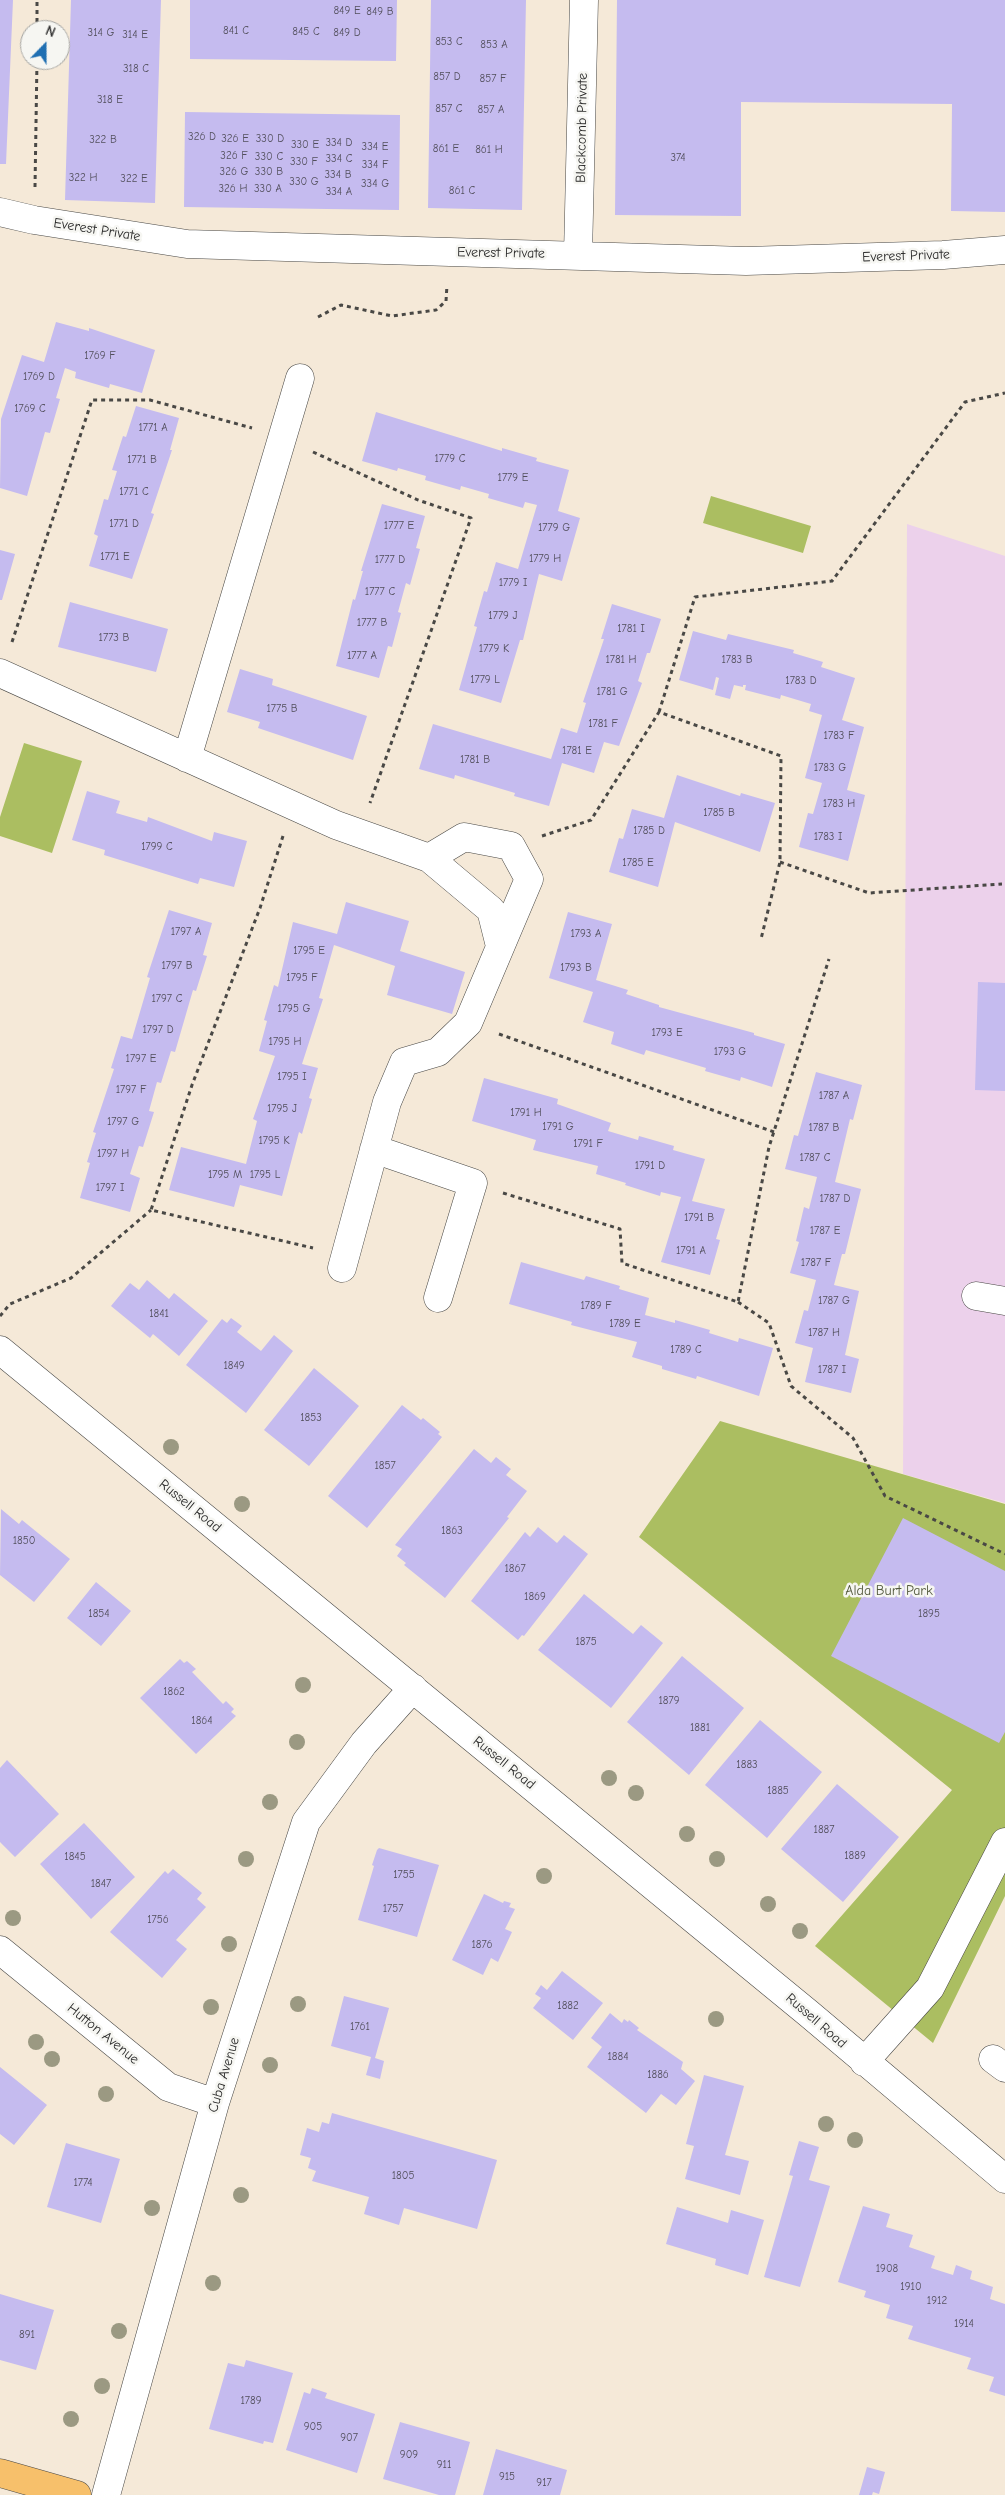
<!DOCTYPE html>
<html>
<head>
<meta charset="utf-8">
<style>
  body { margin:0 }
  #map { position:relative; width:1005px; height:2495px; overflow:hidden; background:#f5e9d8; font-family:"Comic Neue",sans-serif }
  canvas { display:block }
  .north { position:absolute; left:20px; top:20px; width:50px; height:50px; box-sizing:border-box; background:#f6f6f2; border:1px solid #a5a5a2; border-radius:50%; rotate:22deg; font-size:14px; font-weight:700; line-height:20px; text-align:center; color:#2b2b2b }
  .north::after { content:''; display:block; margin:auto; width:18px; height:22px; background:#1f6fb2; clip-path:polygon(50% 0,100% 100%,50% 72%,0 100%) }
</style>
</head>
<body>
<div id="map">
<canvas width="1005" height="2495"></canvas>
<div class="north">N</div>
</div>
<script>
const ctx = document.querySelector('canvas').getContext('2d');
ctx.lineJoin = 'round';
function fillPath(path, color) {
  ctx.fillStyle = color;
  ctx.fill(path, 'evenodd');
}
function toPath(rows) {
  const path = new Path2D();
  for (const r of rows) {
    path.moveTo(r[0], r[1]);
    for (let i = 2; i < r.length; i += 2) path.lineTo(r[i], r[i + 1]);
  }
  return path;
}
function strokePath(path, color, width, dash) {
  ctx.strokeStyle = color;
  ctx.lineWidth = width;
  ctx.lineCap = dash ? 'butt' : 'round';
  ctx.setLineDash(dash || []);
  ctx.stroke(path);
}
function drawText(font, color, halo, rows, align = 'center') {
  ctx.font = font + ' "Comic Neue",sans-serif';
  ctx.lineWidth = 5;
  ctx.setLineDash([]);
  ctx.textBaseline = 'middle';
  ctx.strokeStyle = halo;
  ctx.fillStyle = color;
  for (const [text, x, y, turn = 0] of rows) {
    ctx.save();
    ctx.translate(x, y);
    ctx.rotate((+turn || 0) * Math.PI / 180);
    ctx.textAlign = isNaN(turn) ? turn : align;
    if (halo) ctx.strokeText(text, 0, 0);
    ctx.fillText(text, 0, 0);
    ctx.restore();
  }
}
fillPath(toPath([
  [907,524,1005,556,1005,1503,903,1474]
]), '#ecd1eb');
fillPath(toPath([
  [711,496,811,526,803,553,703,523],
  [24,743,82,761,52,853,0,836,0,817],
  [720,1421,1005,1504,1005,1896,933,2043,815,1946,952,1790,639,1537]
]), '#abbe61');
fillPath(toPath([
  [0,0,13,0,6,164,0,164],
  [71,0,161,0,155,203,65,200],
  [190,0,397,0,396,61,190,59],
  [431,0,526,0,522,210,428,208],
  [617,0,1005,0,1005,212,951,211,952,104,741,102,741,216,615,215],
  [185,112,400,115,399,210,184,207],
  [56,322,89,331,89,328,155,350,142,393,110,384,109,388,75,378,76,372,65,368,56,398,60,399,50,433,45,432,27,496,0,488,1,419,22,355,44,362],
  [136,406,179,418,170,450,172,450,151,513,154,514,132,579,89,566,98,536,94,534,104,499,108,500,117,471,112,470,123,436,126,437],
  [376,412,502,451,502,448,537,458,536,461,569,470,558,511,580,518,562,581,539,574,523,640,520,640,501,703,459,690,477,627,474,626,484,591,487,592,496,562,518,569,537,505,525,502,523,508,488,498,489,494,461,486,460,490,425,480,426,476,398,468,397,471,362,461],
  [382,504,425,516,416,548,420,549,410,585,406,583,398,612,401,613,392,647,388,646,379,678,336,666,353,599,355,600,363,571,361,571],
  [0,550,15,554,2,600,0,600],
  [70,602,168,629,156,672,58,647],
  [612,604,661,619,650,653,647,653,638,681,642,683,619,746,604,742,594,773,562,763,549,806,514,796,515,793,455,775,454,779,419,769,433,724,551,759,561,728,577,733,586,703,583,702,604,639,601,639],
  [693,631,726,640,728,634,794,650,793,653,823,662,821,667,855,678,842,720,864,727,847,790,865,795,848,861,799,847,808,813,813,814,822,783,805,778,822,715,809,711,811,704,781,695,780,699,745,690,746,685,743,685,743,687,734,685,730,699,715,695,719,678,716,677,713,690,679,680],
  [240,669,273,679,272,685,367,716,353,760,258,728,260,722,227,712],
  [677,775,740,796,741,793,775,803,760,852,675,822,658,887,609,872,619,838,623,839,632,809,664,818],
  [87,791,120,801,116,813,147,822,148,817,212,841,214,832,247,841,234,887,200,878,198,884,104,855,105,850,72,840],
  [346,902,409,921,400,951,465,972,452,1014,387,995,395,966,334,945,319,998,323,999,302,1064,318,1068,309,1098,312,1099,302,1134,299,1132,282,1196,240,1185,234,1207,169,1190,181,1147,246,1164,257,1121,253,1119,275,1056,259,1051,267,1021,264,1020,274,985,278,987,293,922,337,934],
  [169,910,212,923,203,955,207,956,196,991,193,990,175,1052,171,1051,161,1083,157,1082,149,1111,154,1112,143,1147,139,1146,130,1174,140,1178,130,1212,80,1198,90,1163,87,1162,96,1133,93,1132,114,1069,111,1068,121,1036,132,1039,150,978,147,977],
  [568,912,612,924,596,980,628,990,626,994,659,1005,659,1007,754,1033,754,1035,785,1044,772,1087,741,1077,740,1081,705,1071,706,1068,646,1050,644,1055,611,1044,614,1032,583,1022,593,992,549,978],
  [978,982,1005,983,1005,1091,975,1090],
  [816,1072,862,1085,853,1120,850,1119,835,1182,861,1189,845,1254,842,1254,834,1285,859,1291,845,1355,859,1359,851,1393,805,1382,813,1348,795,1343,804,1310,808,1311,816,1280,790,1273,799,1242,796,1241,804,1207,809,1209,817,1177,785,1169,794,1135,798,1136],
  [484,1078,558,1099,557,1104,611,1123,608,1131,638,1140,639,1136,674,1146,673,1150,705,1159,692,1201,725,1209,716,1239,720,1240,710,1275,661,1262,681,1197,661,1192,660,1196,625,1185,626,1183,596,1174,598,1166,533,1150,536,1140,472,1121],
  [521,1262,584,1280,586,1276,620,1286,619,1289,649,1298,645,1315,675,1323,675,1320,710,1330,709,1333,738,1342,739,1338,773,1348,759,1396,697,1376,696,1379,662,1369,662,1366,632,1357,637,1342,571,1325,572,1322,509,1304],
  [147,1280,169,1299,174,1293,208,1321,179,1356,153,1334,150,1338,111,1306,130,1283,139,1290],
  [231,1318,242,1326,237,1332,261,1351,274,1335,293,1351,246,1413,186,1365,222,1319,227,1323],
  [314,1368,359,1406,309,1466,264,1430],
  [402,1405,421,1420,423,1418,440,1432,438,1434,442,1437,367,1528,328,1496],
  [474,1449,491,1463,496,1457,511,1469,506,1475,527,1491,507,1517,509,1518,445,1598,404,1565,406,1563,397,1556,402,1549,395,1545],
  [1,1509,19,1524,22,1520,70,1559,34,1602,0,1575],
  [903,1518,1005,1571,1005,1732,999,1743,831,1656],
  [538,1527,557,1543,564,1535,588,1554,524,1636,522,1635,518,1640,471,1601,525,1532,530,1537],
  [96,1582,131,1611,101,1646,67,1618],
  [584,1594,633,1634,641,1625,663,1643,611,1708,538,1650],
  [682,1656,744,1708,689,1775,627,1722],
  [180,1659,184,1663,187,1661,196,1669,192,1672,223,1704,226,1701,234,1709,231,1712,236,1716,196,1754,140,1698],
  [760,1720,822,1772,767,1838,705,1785],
  [7,1760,59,1814,15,1857,0,1842,0,1768],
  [837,1784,899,1837,843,1902,781,1849],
  [84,1823,135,1877,91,1919,40,1864],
  [379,1848,439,1865,417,1937,358,1920,374,1866,372,1865,377,1850],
  [173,1869,202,1893,197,1899,206,1907,176,1940,187,1949,162,1978,110,1932,165,1871,168,1874],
  [484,1894,503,1903,504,1901,511,1903,509,1907,515,1909,505,1929,512,1932,498,1962,491,1958,483,1975,452,1960],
  [562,1971,603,2003,573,2040,533,2008,541,1998,535,1994,541,1985,547,1990],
  [344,1996,389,2008,375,2058,384,2061,380,2079,366,2075,371,2057,331,2046],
  [610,2013,622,2023,624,2019,628,2022,629,2020,639,2028,637,2030,683,2062,681,2069,695,2081,676,2105,661,2094,646,2113,587,2067,602,2047,591,2038],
  [0,2067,47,2105,14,2145,0,2134],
  [704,2075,744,2086,725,2155,749,2161,740,2195,685,2179,694,2146,686,2144],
  [332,2113,497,2160,477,2229,404,2208,399,2225,364,2214,369,2197,312,2181,316,2171,308,2168,311,2158,300,2155,307,2128,319,2132,322,2122,329,2124],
  [799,2141,819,2147,809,2180,830,2186,800,2287,764,2277,793,2176,789,2175],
  [66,2143,120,2159,101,2223,47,2207],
  [863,2206,890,2214,886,2227,913,2235,909,2247,935,2256,931,2268,953,2275,956,2265,972,2271,970,2279,993,2287,990,2299,1005,2304,1005,2396,989,2391,994,2377,967,2369,971,2358,908,2339,913,2326,886,2318,890,2305,864,2297,866,2291,838,2282],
  [677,2207,728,2223,731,2210,764,2220,748,2275,715,2265,716,2259,666,2244],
  [0,2294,54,2310,36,2370,0,2360],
  [246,2360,293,2373,273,2443,264,2441,263,2444,209,2429,228,2363,244,2367],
  [312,2388,327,2393,325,2398,375,2414,357,2473,286,2450,304,2392,310,2394],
  [400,2422,470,2442,455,2495,439,2495,383,2479],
  [496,2449,567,2470,560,2495,483,2495],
  [867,2467,885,2472,879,2494,873,2492,872,2495,859,2495]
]), '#c5bbef');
const minor = toPath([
  [0,212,34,220,187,244,746,261,943,255,1005,250],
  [578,255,584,0],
  [0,673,336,825,429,858,464,837,511,846,529,879,468,1023,438,1052,404,1062,387,1102,342,1268],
  [187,758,300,378],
  [429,858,491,910,500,946],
  [374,1149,473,1183,438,1298],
  [976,1296,1005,1301],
  [0,1350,808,2013,1005,2179],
  [0,1950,168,2087,215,2103],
  [993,2059,1005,2068],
  [864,2062,930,1988,1005,1842],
  [106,2495,215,2103,306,1822,364,1743,413,1688]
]);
const major = toPath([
  [0,2473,77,2495]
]);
strokePath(minor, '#494845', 29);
strokePath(major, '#494845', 29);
strokePath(toPath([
  [37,30,37,0],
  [35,187,37,60],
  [318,317,341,305,392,316,436,310,446,301,447,285],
  [313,452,418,500,471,518,370,803],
  [12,642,92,400,150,400,252,428],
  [659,712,695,597,832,581,965,402,1005,393],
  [283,836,260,908,192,1085,151,1210,313,1248],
  [542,836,591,820,659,712,781,756,780,862,761,939],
  [780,862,869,893,1002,884],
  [499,1034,774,1132],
  [503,1193,620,1229,622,1263,738,1302,769,1147,829,959],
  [738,1302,769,1323,791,1386,853,1438,885,1496,1005,1554],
  [0,1316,10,1304,71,1278,151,1210]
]), '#494845', 3, [4, 4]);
strokePath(minor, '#fff', 28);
strokePath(major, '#f7c06b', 28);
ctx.fillStyle = '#9b9982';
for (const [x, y] of [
  [171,1447],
  [242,1504],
  [303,1685],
  [297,1742],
  [609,1778],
  [636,1793],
  [270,1802],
  [687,1834],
  [246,1859],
  [717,1859],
  [544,1876],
  [768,1904],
  [13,1918],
  [800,1931],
  [229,1944],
  [298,2004],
  [211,2007],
  [716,2019],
  [36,2042],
  [52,2059],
  [270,2065],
  [106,2094],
  [826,2124],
  [855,2140],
  [241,2195],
  [152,2208],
  [213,2283],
  [119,2331],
  [102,2386],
  [71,2419]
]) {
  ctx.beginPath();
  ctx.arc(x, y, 8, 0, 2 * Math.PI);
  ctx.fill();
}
drawText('11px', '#524f5c', null, [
  ["849 E",347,11],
  ["849 B",380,12],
  ["841 C",236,31],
  ["845 C",306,32],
  ["314 G",101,33],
  ["849 D",347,33],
  ["314 E",135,35],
  ["853 C",449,42],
  ["853 A",494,45],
  ["318 C",136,69],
  ["857 D",447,77],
  ["857 F",493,79],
  ["318 E",110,100],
  ["857 C",449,109],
  ["857 A",491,110],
  ["326 D",202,137],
  ["326 E",235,139],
  ["330 D",270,139],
  ["322 B",103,140],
  ["334 D",339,143],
  ["330 E",305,145],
  ["334 E",375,147],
  ["861 E",446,149],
  ["861 H",489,150],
  ["326 F",234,156],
  ["330 C",269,157],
  ["374",678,158],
  ["334 C",339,159],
  ["330 F",304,162],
  ["334 F",375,165],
  ["326 G",234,172],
  ["330 B",269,172],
  ["334 B",338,175],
  ["322 H",83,178],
  ["322 E",134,179],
  ["330 G",304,182],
  ["334 G",375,184],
  ["326 H",233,189],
  ["330 A",268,189],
  ["861 C",462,191],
  ["334 A",339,192],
  ["1769 F",100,356],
  ["1769 D",39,377],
  ["1769 C",30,409],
  ["1771 A",153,428],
  ["1779 C",450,459],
  ["1771 B",142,460],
  ["1779 E",513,478],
  ["1771 C",134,492],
  ["1771 D",124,524],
  ["1777 E",399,526],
  ["1779 G",554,528],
  ["1771 E",115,557],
  ["1779 H",545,559],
  ["1777 D",390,560],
  ["1779 I",513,583],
  ["1777 C",380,592],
  ["1779 J",503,616],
  ["1777 B",372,623],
  ["1781 I",631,629],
  ["1773 B",114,638],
  ["1779 K",494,649],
  ["1777 A",362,656],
  ["1781 H",621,660],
  ["1783 B",737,660],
  ["1779 L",485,680],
  ["1783 D",801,681],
  ["1781 G",612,692],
  ["1775 B",282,709],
  ["1781 F",603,724],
  ["1783 F",839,736],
  ["1781 E",577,751],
  ["1781 B",475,760],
  ["1783 G",830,768],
  ["1783 H",839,804],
  ["1785 B",719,813],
  ["1785 D",649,831],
  ["1783 I",828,837],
  ["1799 C",157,847],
  ["1785 E",638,863],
  ["1797 A",186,932],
  ["1793 A",586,934],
  ["1795 E",309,951],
  ["1797 B",177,966],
  ["1793 B",576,968],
  ["1795 F",302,978],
  ["1797 C",167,999],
  ["1795 G",294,1009],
  ["1797 D",158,1030],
  ["1793 E",667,1033],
  ["1795 H",285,1042],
  ["1793 G",730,1052],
  ["1797 E",141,1059],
  ["1795 I",292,1077],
  ["1797 F",131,1090],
  ["1787 A",834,1096],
  ["1795 J",282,1109],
  ["1791 H",526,1113],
  ["1797 G",123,1122],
  ["1791 G",558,1127],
  ["1787 B",824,1128],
  ["1795 K",274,1141],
  ["1791 F",588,1144],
  ["1797 H",113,1154],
  ["1787 C",815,1158],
  ["1791 D",650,1166],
  ["1795 M",225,1175],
  ["1795 L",265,1175],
  ["1797 I",110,1188],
  ["1787 D",835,1199],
  ["1791 B",699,1218],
  ["1787 E",825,1231],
  ["1791 A",691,1251],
  ["1787 F",816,1263],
  ["1787 G",834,1301],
  ["1789 F",596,1306],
  ["1841",159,1314],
  ["1789 E",625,1324],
  ["1787 H",824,1333],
  ["1789 C",686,1350],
  ["1849",234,1366],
  ["1787 I",832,1370],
  ["1853",311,1418],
  ["1857",385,1466],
  ["1863",452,1531],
  ["1850",24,1541],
  ["1867",515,1569],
  ["1869",535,1597],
  ["1854",99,1614],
  ["1895",929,1614],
  ["1875",586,1642],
  ["1862",174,1692],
  ["1879",669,1701],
  ["1864",202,1721],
  ["1881",700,1728],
  ["1883",747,1765],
  ["1885",778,1791],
  ["1887",824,1830],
  ["1889",855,1856],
  ["1845",75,1857],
  ["1755",404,1875],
  ["1847",101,1884],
  ["1757",393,1909],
  ["1756",158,1920],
  ["1876",482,1945],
  ["1882",568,2006],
  ["1761",360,2027],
  ["1884",618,2057],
  ["1886",658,2075],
  ["1805",403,2176],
  ["1774",83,2183],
  ["1908",887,2269],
  ["1910",911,2287],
  ["1912",937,2301],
  ["1914",964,2324],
  ["891",27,2335],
  ["1789",251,2401],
  ["905",313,2427],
  ["907",349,2438],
  ["909",409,2455],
  ["911",444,2465],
  ["915",507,2477],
  ["917",544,2483]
]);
drawText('14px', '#2b2b2b', '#f6f6f2', [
  ["Blackcomb Private",582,128,-89],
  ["Everest Private",97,230,9],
  ["Everest Private",501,253,1],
  ["Everest Private",906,256,-2],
  ["Russell Road",190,1506,39],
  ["Russell Road",504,1763,39],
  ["Russell Road",816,2021,41],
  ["Hutton Avenue",103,2034,39],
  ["Cuba Avenue",224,2075,-73]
]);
drawText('14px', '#51573b', '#f6f6f2', [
  ["Alda Burt Park",889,1591]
]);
</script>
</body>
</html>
